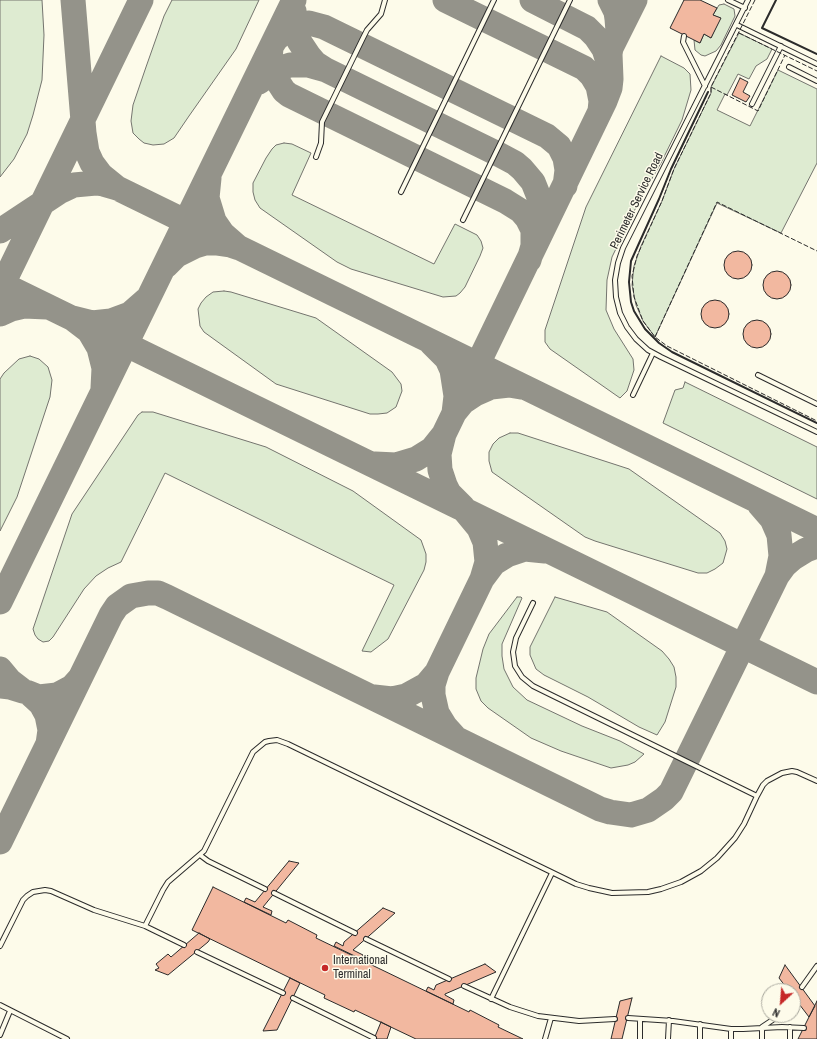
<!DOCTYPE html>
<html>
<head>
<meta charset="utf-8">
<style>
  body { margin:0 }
  #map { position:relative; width:817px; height:1039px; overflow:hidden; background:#fdfbea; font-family:"Archivo Narrow",sans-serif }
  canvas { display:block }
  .north { position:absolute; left:761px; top:983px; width:40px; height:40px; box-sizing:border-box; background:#fdfbea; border:1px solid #a9a89e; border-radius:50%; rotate:206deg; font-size:11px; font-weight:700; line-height:16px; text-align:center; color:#2b2b2b }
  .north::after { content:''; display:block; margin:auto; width:14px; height:18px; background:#c62828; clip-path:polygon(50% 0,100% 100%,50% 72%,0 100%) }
</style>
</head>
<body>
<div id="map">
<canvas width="817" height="1039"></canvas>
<div class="north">N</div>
</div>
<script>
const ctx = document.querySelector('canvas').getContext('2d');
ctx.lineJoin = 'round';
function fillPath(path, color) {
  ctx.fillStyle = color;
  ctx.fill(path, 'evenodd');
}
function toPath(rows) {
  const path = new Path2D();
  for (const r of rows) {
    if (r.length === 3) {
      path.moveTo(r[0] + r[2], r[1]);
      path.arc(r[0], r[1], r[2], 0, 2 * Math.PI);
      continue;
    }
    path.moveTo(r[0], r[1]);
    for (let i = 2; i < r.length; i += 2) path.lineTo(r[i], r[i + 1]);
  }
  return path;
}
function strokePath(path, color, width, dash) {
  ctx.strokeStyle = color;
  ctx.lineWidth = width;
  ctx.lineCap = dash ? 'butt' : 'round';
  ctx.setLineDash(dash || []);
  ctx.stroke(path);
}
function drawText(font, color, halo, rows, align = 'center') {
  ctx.font = font + ' "Archivo Narrow",sans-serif';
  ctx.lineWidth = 3;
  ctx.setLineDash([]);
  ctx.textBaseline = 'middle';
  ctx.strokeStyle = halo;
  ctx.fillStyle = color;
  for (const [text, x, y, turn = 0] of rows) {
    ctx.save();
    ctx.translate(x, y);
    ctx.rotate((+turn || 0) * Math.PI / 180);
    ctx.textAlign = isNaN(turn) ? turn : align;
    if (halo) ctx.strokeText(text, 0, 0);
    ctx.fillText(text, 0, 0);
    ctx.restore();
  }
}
const green = toPath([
  [0,0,42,0,44,35,42,80,33,115,27,134,14,159,0,177,0,0],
  [172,0,259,0,236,49,189,116,174,138,164,144,153,145,144,143,139,139,133,133,131,121,133,105,146,67,164,16,172,0],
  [724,4,734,9,735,16,721,45,716,51,705,56,701,55,695,50,694,40,700,43,704,34,711,38,720,18,713,15,719,5,724,4],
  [739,33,772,49,767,59,756,66,749,79,738,74,727,95,725,94,717,110,750,126,778,70,817,89,817,163,781,233,717,203,655,337,643,321,636,305,632,285,634,266,641,246,662,201,674,169,711,93,711,87,739,33],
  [661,56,684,68,690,74,691,90,682,120,661,163,640,199,612,257,607,280,606,310,614,329,633,359,634,370,627,391,620,398,550,349,545,342,545,330,586,207,661,56],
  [284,143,292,144,311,153,292,195,434,264,455,224,477,235,481,241,483,248,480,256,465,287,460,293,456,296,443,297,351,269,337,262,260,208,255,200,253,192,253,183,266,158,272,149,276,145,284,143],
  [224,291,231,292,316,318,392,372,401,384,402,391,396,407,387,413,378,414,370,414,276,384,204,332,200,326,198,309,201,303,206,297,213,292,224,291],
  [30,356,39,359,48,367,52,380,50,397,17,497,0,531,0,379,4,373,19,359,30,356],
  [685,382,817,447,817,499,663,423,675,390,683,388,685,382],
  [142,412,153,412,266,447,353,491,421,540,426,554,426,562,424,570,388,639,371,652,362,651,394,585,165,473,121,562,108,568,96,576,84,589,53,637,49,641,43,642,38,639,35,635,33,629,72,514,138,415,142,412],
  [510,433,518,433,629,469,720,533,725,541,727,549,723,563,715,569,707,573,698,573,595,541,585,537,492,472,489,461,489,452,493,444,499,438,510,433],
  [517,597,521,597,522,598,502,644,502,656,504,669,513,687,527,700,582,726,620,741,644,754,635,762,628,765,611,768,561,751,531,738,488,708,481,701,476,689,476,678,483,649,489,634,517,597],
  [555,597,607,612,662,651,669,659,674,667,676,677,676,687,665,722,657,735,639,727,588,697,544,675,536,669,530,655,530,647,555,597]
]);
fillPath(green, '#deebd1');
strokePath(green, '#74746e', 1);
strokePath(toPath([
  [73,0,84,133,87,152,92,163,101,175,117,188],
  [445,0,584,68,592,76,598,86,601,101,600,111],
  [532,0,587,28,596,37,604,49,610,68],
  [610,0,616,12,617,19,618,31,616,37],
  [294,11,295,22,299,41,309,56,315,63,326,70,500,155,515,163,522,169,533,182,541,202,543,212,541,232],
  [259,82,275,70,290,65,308,65,326,70],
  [0,231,59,192,74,185,96,183,103,184,117,188,817,530],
  [529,260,533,246,533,230,527,218,521,211,505,201,289,95,284,91,273,74,270,62,271,47,276,39,284,32,297,26,309,23,324,27,547,136,559,146,565,158,567,170,565,186],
  [166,266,177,255,195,246,205,243,216,243,230,245,239,248,223,234,214,221,207,198,209,178],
  [0,283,817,682],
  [0,290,141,0],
  [0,314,11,309,24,306,47,307],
  [432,344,447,359,452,370,456,396,454,413,463,402,475,394,491,387,509,385,521,387],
  [103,388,104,368,99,348,89,331,72,318,92,323,111,321,130,314,146,300],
  [444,434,605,101,610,88,611,79,610,54,611,48,635,0],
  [375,464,396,465,416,459,432,449,444,434,439,454,440,470,445,485,449,493,463,507],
  [759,504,772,519,779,535,781,556,777,576,785,565,793,558,806,550,817,546],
  [465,511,479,528,485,542,487,562,482,579,494,563,507,555,525,549,545,551],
  [0,602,294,0],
  [0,669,10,681,23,691,10,687,0,686],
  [437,672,482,579],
  [374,697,392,699,406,696,426,685,437,672,433,685,433,695,437,713,445,726,454,736],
  [48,744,50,730,47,715,41,704,29,693,39,697,57,695,72,687,80,678],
  [0,842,111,615,117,606,131,596,148,593,158,593,167,597,600,809,610,812,631,815,648,810,664,799,671,792,777,576]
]), '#94938a', 25);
const building = toPath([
  [684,0,700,0,717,8,713,15,721,18,711,38,704,34,700,43,670,28,684,0],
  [740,78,748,82,743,92,750,96,746,102,732,95,740,78],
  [738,265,14],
  [777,285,14],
  [715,314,14],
  [757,334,14],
  [289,861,299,863,263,907,272,911,271,915,244,902,246,898,255,902,289,861],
  [213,887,286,923,288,920,317,935,316,938,469,1012,470,1010,499,1025,498,1027,523,1039,416,1039,355,1010,354,1012,324,998,325,995,192,930,213,887],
  [383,908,395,913,353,950,363,955,361,959,334,946,336,942,343,946,344,942,383,908],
  [199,933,210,939,208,942,168,975,155,970,159,968,156,964,168,954,171,957,199,933],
  [485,964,496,972,445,994,445,995,454,1000,453,1004,426,991,428,987,434,990,436,985,485,964],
  [785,965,815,1006,809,1017,793,996,793,991,789,991,779,978,785,965],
  [290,978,300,983,277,1030,263,1031,290,978],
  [632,998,622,1039,611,1039,620,1001,632,998],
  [817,1001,817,1039,798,1039,817,1001],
  [381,1022,391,1027,387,1039,374,1039,381,1022]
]);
fillPath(building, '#f2b8a0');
strokePath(building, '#2b2b2b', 1);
const service = toPath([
  [728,0,745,8],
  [748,0,623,248,618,263,615,280,616,297,620,313,627,327,636,339,648,350,661,357,817,432],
  [737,25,817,64],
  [684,36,683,42,705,86],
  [789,67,817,81],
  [752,104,781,46],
  [316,157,321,143,322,122,363,38,367,30,381,14,385,0],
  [401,192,494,0],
  [463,220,570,0],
  [758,375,817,404],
  [633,395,653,353],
  [533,603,516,638,513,652,515,666,522,677,533,686,757,796,763,785,767,781,782,773,792,771,797,772,817,781],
  [200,855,208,861,265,889],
  [274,893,355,933],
  [145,926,163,890,168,882,204,851,253,752,265,742,269,741,277,740,288,744,576,884,589,888,612,893,648,892,661,889,681,882,701,871,717,858,735,838,744,824,757,796],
  [366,939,449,979],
  [0,946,23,900,27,896,33,892,45,890,51,891,94,910,145,926,184,945],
  [197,952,283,993],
  [464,986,510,1007,538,1016,579,1021,615,1019],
  [802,987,817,966],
  [293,998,374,1038],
  [491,999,552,873],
  [793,1000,794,999],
  [0,1005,67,1039],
  [628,1018,673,1021,731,1029,743,1029,782,1027,804,1028],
  [762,1027,780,1015],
  [0,1035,10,1011],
  [545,1039,551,1018],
  [640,1039,640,1019],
  [668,1039,669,1020],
  [700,1039,700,1024],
  [731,1039,731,1029],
  [762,1039,762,1028],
  [790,1039,790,1027]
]);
strokePath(service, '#2b2b2b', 6);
strokePath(service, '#fdfbea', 4);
strokePath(toPath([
  [755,0,711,87,711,93,674,169,662,201,637,256,632,276,634,297,643,321,655,337,667,346,817,421],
  [739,33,817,71],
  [711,87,758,111,785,55],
  [655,337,717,202,817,251]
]), '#2b2b2b', 1, [5, 2]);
strokePath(toPath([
  [776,0,762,28,817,54],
  [708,92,671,169,659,199,631,261,629,282,631,302,634,311,645,329,659,343,672,352,817,423]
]), '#2b2b2b', 2);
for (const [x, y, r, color] of [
  [325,968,4,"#c62828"]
]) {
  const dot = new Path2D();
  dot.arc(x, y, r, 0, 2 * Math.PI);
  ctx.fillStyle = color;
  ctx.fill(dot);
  strokePath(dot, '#fdfbea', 1.5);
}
drawText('12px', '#2b2b2b', '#fdfbea', [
  ["Perimeter Service Road",637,201,-64]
]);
drawText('12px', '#2b2b2b', '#fdfbea', [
  ["International",333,961],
  ["Terminal",333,975]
], 'left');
</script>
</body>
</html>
